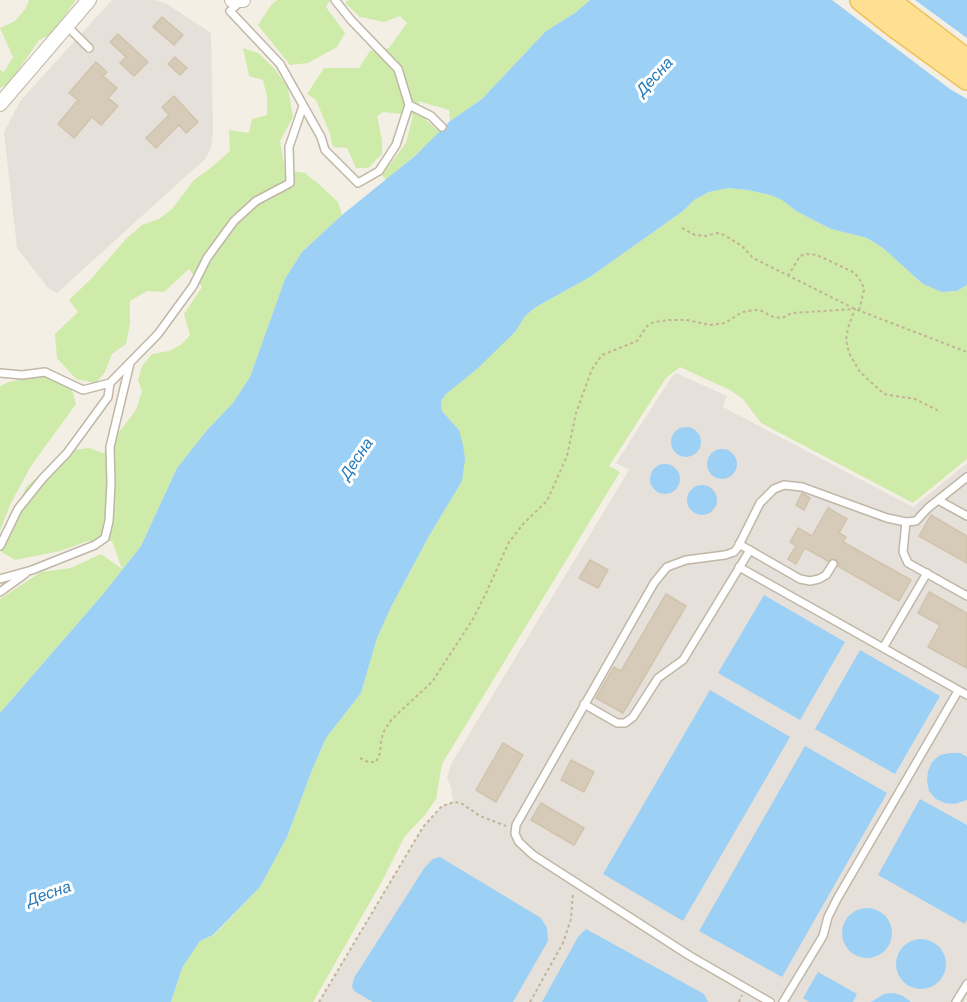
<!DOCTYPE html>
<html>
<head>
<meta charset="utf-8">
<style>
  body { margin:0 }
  canvas { display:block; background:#f4efe5 }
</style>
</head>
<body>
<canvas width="967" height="1002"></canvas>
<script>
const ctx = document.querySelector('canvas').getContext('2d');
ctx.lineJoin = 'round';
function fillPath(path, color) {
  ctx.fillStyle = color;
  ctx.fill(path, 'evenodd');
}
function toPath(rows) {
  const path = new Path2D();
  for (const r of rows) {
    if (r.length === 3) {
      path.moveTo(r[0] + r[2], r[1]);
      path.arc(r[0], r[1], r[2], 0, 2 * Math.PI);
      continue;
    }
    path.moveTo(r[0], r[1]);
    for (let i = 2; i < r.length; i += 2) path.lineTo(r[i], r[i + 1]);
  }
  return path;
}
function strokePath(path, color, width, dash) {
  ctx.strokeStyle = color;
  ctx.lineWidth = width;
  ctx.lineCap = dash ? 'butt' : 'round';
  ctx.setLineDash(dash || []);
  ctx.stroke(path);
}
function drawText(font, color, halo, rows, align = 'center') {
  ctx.font = font + ' Helvetica,sans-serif';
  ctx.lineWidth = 6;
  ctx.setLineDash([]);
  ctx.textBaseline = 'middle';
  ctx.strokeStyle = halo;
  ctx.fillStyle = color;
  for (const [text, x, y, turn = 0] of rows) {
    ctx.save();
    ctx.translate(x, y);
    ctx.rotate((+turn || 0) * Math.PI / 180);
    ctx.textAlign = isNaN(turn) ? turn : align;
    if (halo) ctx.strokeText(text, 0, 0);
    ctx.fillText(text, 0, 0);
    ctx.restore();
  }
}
fillPath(toPath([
  [112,0,154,0,167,4,211,33,213,131,211,149,205,159,57,293,48,288,17,248,4,132,21,100],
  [676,373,727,396,723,407,913,507,967,463,967,997,964,1002,319,1002,423,827,442,806,453,802,451,787,447,778,451,764,629,470,616,463,671,378]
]), '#e6e0da');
fillPath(toPath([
  [29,0,76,0,52,34,39,40,9,84,0,88,0,70,4,72,13,57,0,28,15,21,26,8],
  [277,0,330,0,326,7,345,33,337,47,308,63,290,65,258,25,271,5],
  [348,0,590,0,575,13,546,31,482,99,450,121,449,110,418,101,426,120,441,133,386,180,382,175,406,143,413,115,383,112,377,116,382,140,382,154,368,168,356,168,347,148,333,147,329,131,316,100,307,94,324,68,359,68,370,51,389,48,407,23,400,16,384,22,360,17,345,3],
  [243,48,258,53,275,69,288,88,293,117,280,141,285,170,305,173,321,186,338,202,342,215,302,252,285,279,250,377,233,403,208,429,177,468,141,546,104,593,0,713,0,599,41,572,71,568,101,554,122,569,112,541,88,541,60,551,15,560,0,551,0,545,26,487,50,466,63,451,89,448,103,453,136,410,142,391,138,380,142,366,152,354,169,351,182,344,190,335,184,314,202,287,189,269,164,292,147,291,130,301,130,324,126,344,112,354,105,372,96,383,76,379,57,358,55,334,78,312,69,300,92,278,126,239,142,225,159,219,172,209,194,180,212,167,230,151,229,130,249,133,252,119,267,115,267,97,263,80,249,76],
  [728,188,748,190,770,195,782,200,796,211,831,229,867,238,883,248,923,284,942,292,957,291,967,285,967,459,913,503,761,423,743,399,730,390,680,367,666,378,609,466,620,472,442,764,436,799,425,815,405,836,381,883,313,1002,171,1002,182,968,200,941,214,935,260,887,287,837,312,770,326,738,361,693,377,638,391,607,429,536,462,481,459,430,442,411,441,401,446,394,516,331,525,316,536,307,590,277,683,211,694,200,709,192],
  [44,375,72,390,76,404,31,466,11,503,0,531,0,386,9,382]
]), '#ceebaa');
fillPath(toPath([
  [590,0,967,0,967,285,957,291,942,292,923,284,883,248,867,238,831,229,796,211,782,200,770,195,748,190,728,188,709,192,694,200,683,211,590,277,536,307,525,316,516,331,478,368,446,394,441,401,442,411,459,430,463,445,465,459,462,481,429,536,391,607,377,638,361,693,326,738,312,770,287,837,260,887,213,935,200,941,182,968,171,1002,0,1002,0,713,104,593,141,546,177,468,208,429,233,403,250,377,285,279,302,252,342,215,416,155,450,121,482,99,546,31,575,13],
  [686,442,15],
  [722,464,15],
  [665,479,15],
  [702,500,15],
  [764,595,845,642,800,720,718,673],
  [860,650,940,696,895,774,815,729],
  [710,690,790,737,683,921,603,874],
  [805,746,887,793,782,977,699,931],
  [950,753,960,753,967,757,967,800,955,804,945,803,936,799,929,791,927,781,928,771,932,762,940,755],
  [920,799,967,825,967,920,965,924,878,875],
  [440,857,541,918,547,928,548,941,513,1002,373,1002,354,991,352,986,354,978,425,867,433,859],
  [867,933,25],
  [586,929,704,994,708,1002,542,1002,578,937],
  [921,964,25],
  [818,972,857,994,853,1002,809,1002,803,998],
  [894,993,903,996,911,1002,871,1002,884,994]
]), '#9cd0f5');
fillPath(toPath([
  [832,0,915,0,967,38,967,99,950,89]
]), '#f4efe5');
const building = toPath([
  [162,17,183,35,174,45,153,27,162,17],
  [118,34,148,62,134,76,120,63,126,57,110,42,118,34],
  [175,57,187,68,180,75,168,64,175,57],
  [96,62,107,72,103,76,117,88,108,98,118,106,101,125,92,117,74,138,58,124,78,100,69,93,96,62],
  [174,96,198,122,186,133,179,125,156,148,146,138,169,115,162,107,174,96],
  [802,493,810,498,804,510,796,505,802,493],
  [828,508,847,519,839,533,846,537,843,542,911,580,899,601,838,566,838,562,835,559,828,561,805,548,796,564,788,559,796,546,790,542,798,528,812,536,828,508],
  [931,515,967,536,967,563,919,536,931,515],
  [590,560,608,570,598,588,579,578,590,560],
  [929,592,967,613,967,668,928,647,940,625,918,613,929,592],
  [666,594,686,606,623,713,596,698,614,667,621,671,666,594],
  [503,743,523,755,496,802,476,790,503,743],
  [571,760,594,772,584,792,561,780,571,760],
  [541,803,584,828,574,845,531,820,541,803]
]);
fillPath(building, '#d6cbb9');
strokePath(building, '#d1c3ac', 1.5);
const lane = toPath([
  [241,1,230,11,280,64,321,137,325,150,358,183,379,171,396,145,409,105,398,69,351,20,335,0],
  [67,26,89,48],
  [409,105,431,116,442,127],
  [0,373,22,375,45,372,83,390,110,383,158,334,193,286,207,258,234,221,256,201,290,183,289,147,303,106],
  [938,500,967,516],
  [906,522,903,552,908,563,967,596],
  [739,544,800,579,810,581,819,579,826,575,833,564],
  [0,546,18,509,43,478,67,453,108,397,110,383],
  [739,567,967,695],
  [0,579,32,570,95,545,105,538,109,521,111,483,110,447,130,363],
  [0,592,25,574],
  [883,648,927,573],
  [584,704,617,723,625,723,633,717,658,678,683,660,750,550],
  [770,1002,690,956,533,855,519,842,515,834,516,825,654,583,667,567,686,560,725,555,734,552,738,547,760,503,774,489,784,485,802,487,887,518,906,522,916,521,928,508,967,477],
  [783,1002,823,936,828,917,837,899,958,691],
  [956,1002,967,984]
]);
const street = toPath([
  [232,0,243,0],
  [0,104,89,0]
]);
const primary = toPath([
  [861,0,894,26,967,79],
  [888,0,967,60]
]);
strokePath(lane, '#c0b7a7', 10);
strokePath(street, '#c0b7a7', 16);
strokePath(primary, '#ecc15b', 24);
strokePath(toPath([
  [682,228,695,235,706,236,717,233,724,235,742,246,753,258,855,309,967,352],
  [788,276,800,256,807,254,817,255,855,273,862,283,864,290,859,311],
  [360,758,368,762,376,762,380,753,381,741,384,731,392,719,432,682,473,619,487,591,509,542,524,523,547,501,567,456,576,413,592,369,602,355,637,341,647,326,654,322,669,320,687,320,710,325,725,323,742,312,755,310,762,311,773,317,782,318,792,313,855,309,848,328,846,340,849,353,860,372,884,394,915,399,941,412],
  [319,1002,423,827,442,806,454,802,461,803,480,816,506,826],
  [530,1002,563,943,571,919,573,892],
  [739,1002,742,995]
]), '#c2b397', 2, [3, 3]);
strokePath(lane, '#fff', 7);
strokePath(street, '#fff', 14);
strokePath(primary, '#ffe092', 21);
drawText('italic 16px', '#267ab9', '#fff', [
  ["Десна",655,77,-47],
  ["Десна",357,459,-56],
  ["Десна",49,894,-19]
]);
</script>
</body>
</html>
